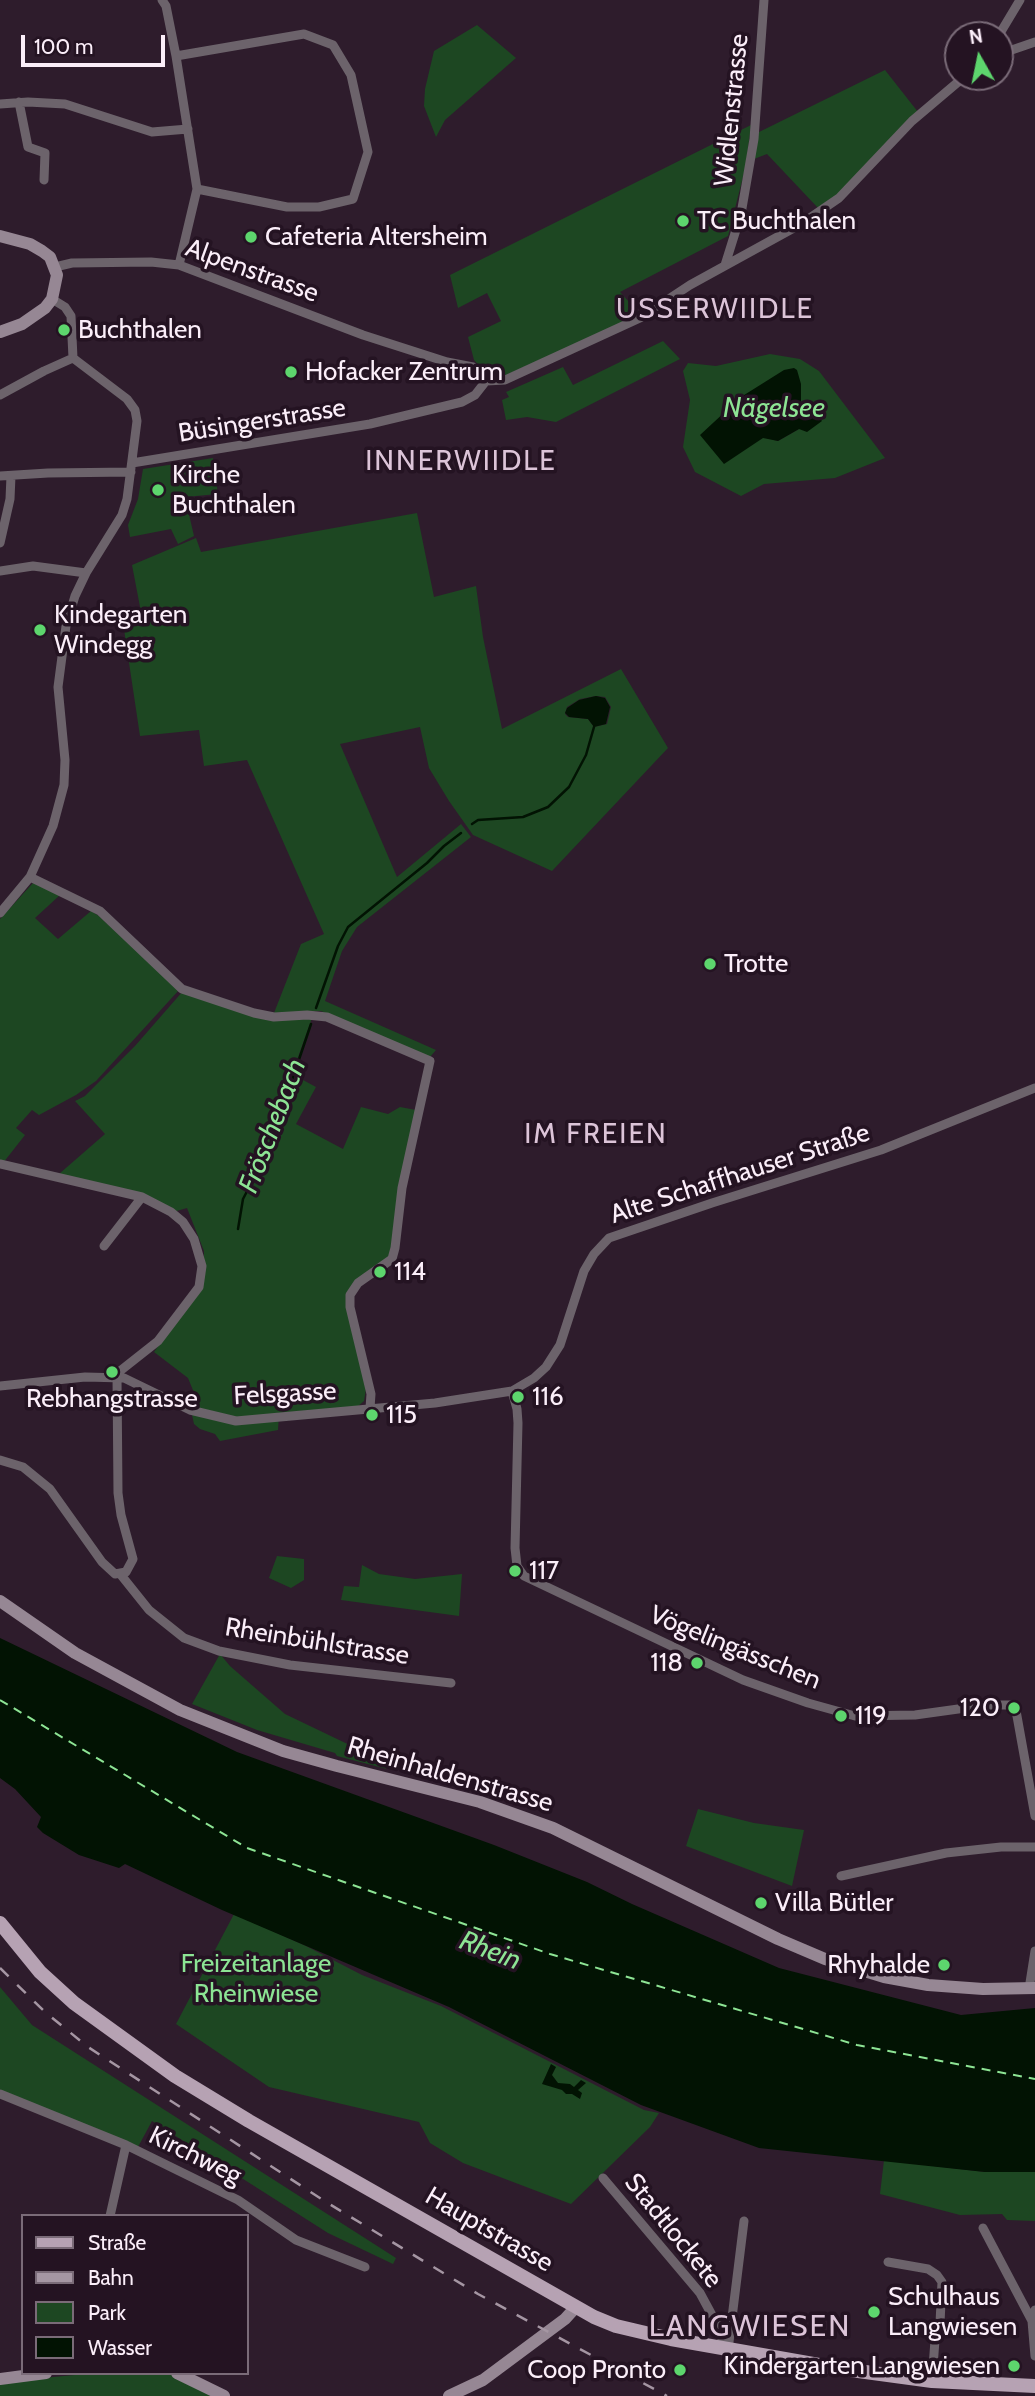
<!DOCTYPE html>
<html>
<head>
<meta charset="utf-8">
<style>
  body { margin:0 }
  #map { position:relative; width:1035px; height:2396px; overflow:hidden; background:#2e1c2c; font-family:Cabin,sans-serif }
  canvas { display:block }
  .legend { position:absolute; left:21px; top:2214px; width:228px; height:161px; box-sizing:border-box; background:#241322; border:2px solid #7a6b78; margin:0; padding:9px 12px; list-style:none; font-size:21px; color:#fbeef9 }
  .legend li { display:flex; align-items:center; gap:14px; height:35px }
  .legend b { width:35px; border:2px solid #7a6b78 }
  .north { position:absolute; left:944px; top:21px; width:70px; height:70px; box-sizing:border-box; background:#241322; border:2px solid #7a6b78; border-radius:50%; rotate:351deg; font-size:19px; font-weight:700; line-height:28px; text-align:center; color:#fbeef9 }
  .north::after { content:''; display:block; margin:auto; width:24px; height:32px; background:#5dd56d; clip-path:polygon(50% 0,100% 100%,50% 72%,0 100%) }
  .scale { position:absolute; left:21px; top:35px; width:144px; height:32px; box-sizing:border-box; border:4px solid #fbeef9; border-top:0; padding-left:9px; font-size:21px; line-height:24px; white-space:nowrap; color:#fbeef9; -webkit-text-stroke:5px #241322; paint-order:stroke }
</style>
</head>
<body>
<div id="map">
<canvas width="1035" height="2396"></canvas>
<ul class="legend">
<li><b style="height:9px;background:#b6a2b3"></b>Straße</li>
<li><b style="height:9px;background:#a596a3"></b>Bahn</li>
<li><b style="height:19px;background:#1d4722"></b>Park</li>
<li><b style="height:19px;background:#021303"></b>Wasser</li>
</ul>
<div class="north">N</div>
<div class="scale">100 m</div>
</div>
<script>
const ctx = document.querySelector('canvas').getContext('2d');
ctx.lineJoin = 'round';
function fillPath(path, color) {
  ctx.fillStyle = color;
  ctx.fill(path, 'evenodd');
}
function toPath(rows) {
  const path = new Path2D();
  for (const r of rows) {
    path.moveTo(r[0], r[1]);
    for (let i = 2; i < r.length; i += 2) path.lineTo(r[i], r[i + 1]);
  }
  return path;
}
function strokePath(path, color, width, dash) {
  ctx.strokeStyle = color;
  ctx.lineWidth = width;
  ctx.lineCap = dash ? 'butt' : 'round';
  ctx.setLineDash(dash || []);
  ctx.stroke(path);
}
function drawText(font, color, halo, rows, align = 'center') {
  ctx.font = font + ' Cabin,sans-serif';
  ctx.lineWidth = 7;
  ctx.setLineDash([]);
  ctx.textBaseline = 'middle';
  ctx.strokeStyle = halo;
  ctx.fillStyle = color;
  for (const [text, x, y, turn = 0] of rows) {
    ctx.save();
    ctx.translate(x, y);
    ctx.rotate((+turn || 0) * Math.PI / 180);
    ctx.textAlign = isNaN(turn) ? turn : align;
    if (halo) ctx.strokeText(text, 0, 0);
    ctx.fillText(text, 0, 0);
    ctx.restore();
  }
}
fillPath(toPath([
  [477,25,516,58,445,120,436,137,424,106,425,89,434,51],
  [885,70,918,112,837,196,819,209,767,154,754,159,757,133],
  [751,125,746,165,728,236,620,292,639,313,622,324,506,375,492,376,484,371,474,360,468,337,501,321,487,293,458,308,450,275],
  [663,341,680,359,556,422,527,417,506,420,502,400,509,397,506,392,563,367,573,385],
  [770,354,800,359,819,371,885,458,835,478,764,484,741,496,695,472,683,447,690,400,683,371,688,363,716,366],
  [801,384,801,404,814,411,799,429,778,441,763,437],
  [213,458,218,494,185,497,194,536,178,544,171,529,130,537,128,525,138,499,143,469],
  [417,513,434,597,476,586,483,637,502,729,621,669,668,748,552,871,473,835,449,801,429,768,420,727,340,744,397,877,461,824,471,837,357,927,342,951,325,1001,436,1050,430,1057,321,1011,274,1013,301,944,324,934,247,760,204,766,199,730,140,736,122,616,141,612,132,565,196,538,201,552],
  [596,696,605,697,611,707,607,724,594,727,588,719,568,717,565,714,567,707,580,699],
  [33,883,60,895,35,918,58,939,91,911,99,916,179,990,96,1081,76,1095,39,1115,32,1110,16,1128,25,1135,3,1163,0,1161,0,919],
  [183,991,249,1015,312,1018,292,1074,316,1087,296,1124,343,1149,361,1107,388,1114,400,1107,416,1110,390,1254,384,1263,347,1293,366,1389,364,1401,357,1407,279,1415,278,1430,220,1441,215,1434,200,1429,194,1424,192,1415,197,1400,188,1378,154,1352,203,1282,204,1251,187,1208,173,1212,59,1174,105,1134,75,1101,85,1096,135,1046],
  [277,1556,304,1559,304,1580,291,1588,269,1578],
  [362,1565,379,1574,415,1579,462,1574,459,1616,341,1600,344,1586,359,1587],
  [220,1654,230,1666,285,1714,360,1750,387,1769,337,1756,335,1753,257,1730,192,1704],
  [698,1809,754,1823,804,1830,792,1886,686,1846],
  [234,1914,306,1946,362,1975,441,2006,644,2110,659,2113,650,2127,571,2204,463,2163,430,2143,419,2122,269,2087,176,2024],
  [0,1987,32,2025,396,2258,393,2264,328,2233,152,2121,138,2147,0,2091],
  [884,2160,985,2172,1035,2172,1035,2221,1007,2220,1002,2214,960,2215,880,2194],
  [96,2373,171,2375,214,2396,0,2396,0,2382]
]), '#1d4722');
fillPath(toPath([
  [794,368,797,370,801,384,801,404,814,411,822,421,807,432,799,429,778,441,763,438,724,464,700,435,741,397,784,370],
  [596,696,605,698,610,707,606,724,594,727,588,719,569,717,565,713,567,708,579,700],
  [0,1638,237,1752,494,1845,587,1882,632,1904,779,1968,961,2015,1035,2008,1035,2172,985,2172,759,2148,641,2105,449,2007,222,1910,125,1864,119,1868,79,1855,43,1833,37,1827,41,1817,15,1789,0,1778],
  [551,2064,556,2067,552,2075,558,2083,570,2084,574,2087,581,2080,586,2083,578,2090,582,2093,580,2099,572,2094,566,2094,562,2090,542,2084]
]), '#021303');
strokePath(toPath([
  [472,824,478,820,523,817,548,807,569,787,586,755,594,727],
  [316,1008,338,946,348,927,427,863,444,846,461,833],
  [238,1229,243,1199,268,1151,311,1024]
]), '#021303', 2.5);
strokePath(toPath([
  [0,1700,247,1848,550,1954,857,2045,1035,2079]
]), '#8de494', 2, [9, 7]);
strokePath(toPath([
  [162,0,166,6,176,56,197,189,179,265],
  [999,35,1020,0],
  [1000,54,1035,42],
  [176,56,304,34,333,45,351,75,368,152,353,199,319,207,287,207,197,189],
  [19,102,28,147,45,153,44,180],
  [0,104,28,102,65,104,152,132,188,129],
  [725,265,741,214,754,139,764,0],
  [55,267,72,263,151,262,179,265,363,335,447,362,473,367,486,381],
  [0,395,44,371,73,358],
  [132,463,370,424,462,402,475,395,486,381,505,380,640,318,690,285,801,224,839,198,912,121,964,77],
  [0,476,48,473,131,472],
  [0,543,10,499,11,476],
  [0,571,33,566,86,573],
  [30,877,100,911,182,989,254,1013,274,1017,307,1015,327,1017,430,1061,402,1188,395,1248,392,1259,358,1283,350,1295,350,1307,371,1394,370,1408],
  [0,913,30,877,53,826,64,785,65,760,58,687,66,626,75,596,86,573,122,515,127,499,137,421,135,410,127,399,73,358,71,316,65,307,52,299],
  [0,1164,142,1197,171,1212,183,1222,194,1239,202,1266,199,1287,158,1341,120,1371,117,1377,118,1493,121,1515,133,1559,126,1572,115,1574,102,1562,50,1489,23,1467,0,1460],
  [104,1246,142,1197],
  [0,1386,85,1377,124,1378,190,1410,236,1421,435,1403,512,1391,534,1378,546,1367,560,1345,584,1271,594,1254,609,1238,712,1203,881,1150,1035,1088],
  [512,1391,517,1409,518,1423,515,1548,517,1566,524,1576,743,1680,808,1703,855,1716,915,1715,987,1705,1015,1705,1035,1816],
  [121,1575,149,1610,184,1638,219,1651,290,1665,451,1683],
  [841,1876,946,1853,1001,1847,1035,1847],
  [1029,1989,1035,1951],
  [0,2094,126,2145,238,2200,296,2240,365,2267],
  [603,2178,700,2293,720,2330,724,2349],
  [110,2216,126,2145],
  [983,2228,1032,2321],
  [888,2262,928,2269,937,2275,942,2282,940,2323,935,2340,932,2381],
  [1035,2310,1032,2321,1035,2356],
  [724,2349,729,2342,744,2221]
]), '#6c636b', 9);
strokePath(toPath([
  [0,236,30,244,42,251,50,257,57,275,52,299,45,308,22,324,0,332],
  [0,1601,75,1653,180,1710,283,1751,337,1766,480,1802,553,1828,778,1939,825,1959,884,1977,928,1985,983,1989,1035,1988],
  [177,2373,224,2396],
  [0,2379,46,2373],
  [449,2396,483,2380,565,2319,575,2308]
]), '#968794', 12);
strokePath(toPath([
  [0,1923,40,1972,74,2003,175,2076,249,2121,594,2317,616,2326,671,2339,836,2368,932,2381,1035,2386]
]), '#b6a2b3', 14);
strokePath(toPath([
  [0,1968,45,2012,88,2047,326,2202,478,2294,667,2396]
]), '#a596a3', 2.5, [12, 12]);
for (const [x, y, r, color] of [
  [683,221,7,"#5dd56d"],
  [251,237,7,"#5dd56d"],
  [64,330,7,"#5dd56d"],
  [291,372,7,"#5dd56d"],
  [158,490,7,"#5dd56d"],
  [40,630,7,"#5dd56d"],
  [710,964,7,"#5dd56d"],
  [380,1272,7,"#5dd56d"],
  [112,1372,7,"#5dd56d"],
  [518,1397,7,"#5dd56d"],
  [372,1415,7,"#5dd56d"],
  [515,1571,7,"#5dd56d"],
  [697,1663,7,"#5dd56d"],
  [1014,1708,7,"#5dd56d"],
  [841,1716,7,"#5dd56d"],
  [761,1903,7,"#5dd56d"],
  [944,1965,7,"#5dd56d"],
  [874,2312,7,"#5dd56d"],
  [1014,2366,7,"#5dd56d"],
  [680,2370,7,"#5dd56d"]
]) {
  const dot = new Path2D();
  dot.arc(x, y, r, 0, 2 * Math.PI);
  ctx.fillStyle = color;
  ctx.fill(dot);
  strokePath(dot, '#241322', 2.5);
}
drawText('26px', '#fbeef9', '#241322', [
  ["Widlenstrasse",732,110,-84],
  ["Alpenstrasse",252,271,20],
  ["Büsingerstrasse",262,421,-9],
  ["Alte Schaffhauser Straße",740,1174,-18],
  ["Felsgasse",285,1394,-3],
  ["Rheinbühlstrasse",317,1642,9],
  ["Vögelingässchen",735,1648,22],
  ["Rheinhaldenstrasse",450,1775,16],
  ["Kirchweg",195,2156,26],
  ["Hauptstrasse",489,2230,30],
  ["Stadtlockete",673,2231,51]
]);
drawText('26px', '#fbeef9', '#241322', [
  ["TC Buchthalen",697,221],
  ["Cafeteria Altersheim",265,237],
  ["Buchthalen",78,330],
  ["Hofacker Zentrum",305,372],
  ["Kirche",172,475],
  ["Buchthalen",172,505],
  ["Kindegarten",54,615],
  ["Windegg",54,645],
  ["Trotte",724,964],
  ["114",394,1272],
  ["116",532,1397],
  ["Rebhangstrasse",112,1399,"center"],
  ["115",386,1415],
  ["117",529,1571],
  ["118",683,1663,"right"],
  ["120",1000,1708,"right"],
  ["119",855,1716],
  ["Villa Bütler",775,1903],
  ["Rhyhalde",930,1965,"right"],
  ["Schulhaus",888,2297],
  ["Langwiesen",888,2327],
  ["Kindergarten Langwiesen",1000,2366,"right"],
  ["Coop Pronto",666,2370,"right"]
], 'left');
drawText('26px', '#8ce494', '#241322', [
  ["Freizeitanlage",256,1964],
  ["Rheinwiese",256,1994]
]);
ctx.letterSpacing = '2px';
drawText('28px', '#dcc4d8', '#241322', [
  ["USSERWIIDLE",715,310],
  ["INNERWIIDLE",461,462],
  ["IM FREIEN",596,1135]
]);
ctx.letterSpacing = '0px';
drawText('italic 28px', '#8de494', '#241322', [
  ["Nägelsee",774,409],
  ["Fröschebach",273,1126,-69],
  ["Rhein",490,1951,21]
]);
ctx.letterSpacing = '2px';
drawText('30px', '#dcc4d8', '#241322', [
  ["LANGWIESEN",750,2327]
]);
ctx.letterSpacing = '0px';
</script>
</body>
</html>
